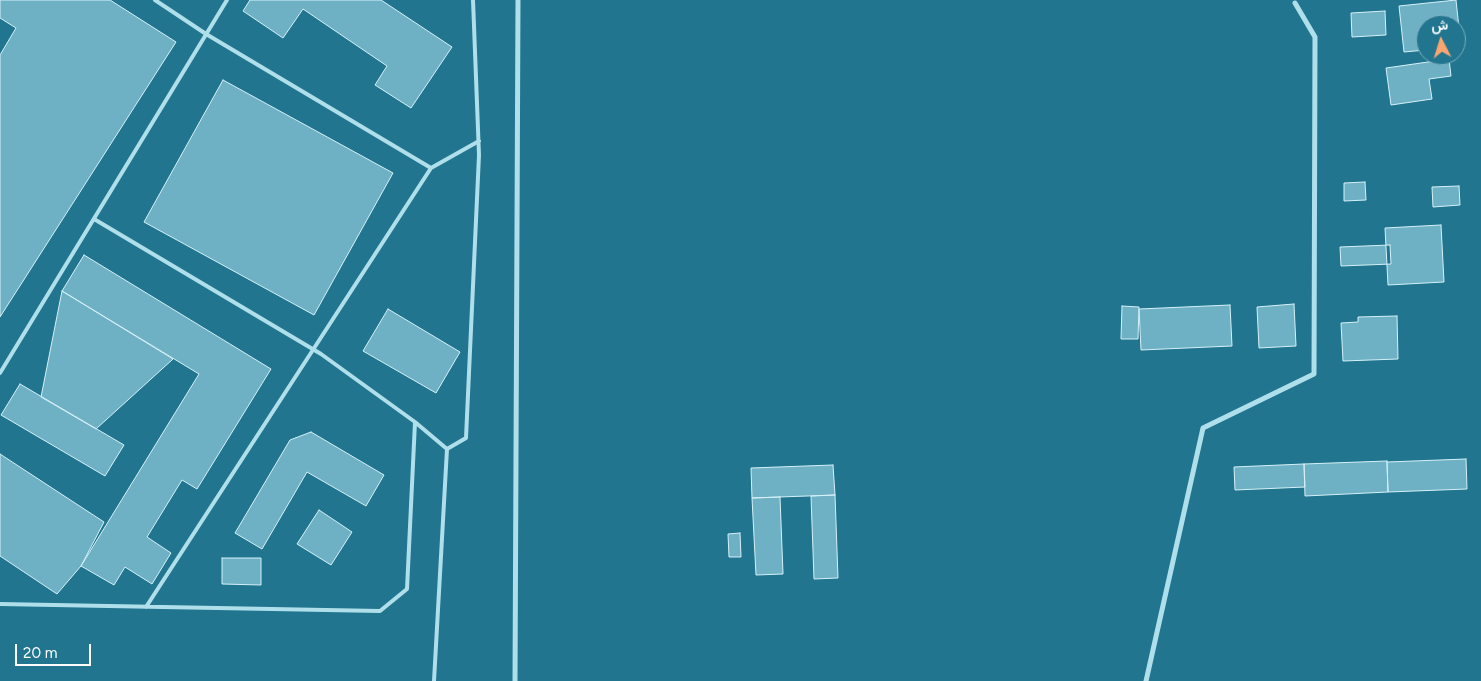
<!DOCTYPE html>
<html>
<head>
<meta charset="utf-8">
<style>
  body { margin:0 }
  #map { position:relative; width:1481px; height:681px; overflow:hidden; background:#21758e; font-family:Figtree,Vazirmatn,sans-serif }
  canvas { display:block }
  .north { position:absolute; left:1416px; top:15px; width:50px; height:50px; box-sizing:border-box; background:#21758e; border:1px solid #7aacbb; border-radius:50%; rotate:355deg; font-size:14px; font-weight:700; line-height:20px; text-align:center; color:#fff }
  .north::after { content:''; display:block; margin:auto; width:18px; height:22px; background:#f8a572; clip-path:polygon(50% 0,100% 100%,50% 72%,0 100%) }
  .scale { position:absolute; left:15px; top:644px; width:76px; height:22px; box-sizing:border-box; border:2px solid #fff; border-top:0; padding-left:6px; font-size:15px; line-height:18px; white-space:nowrap; color:#fff; -webkit-text-stroke:4px #21758e; paint-order:stroke }
</style>
</head>
<body>
<div id="map">
<canvas width="1481" height="681"></canvas>
<div class="north">ش</div>
<div class="scale">20 m</div>
</div>
<script>
const ctx = document.querySelector('canvas').getContext('2d');
ctx.lineJoin = 'round';
function fillPath(path, color) {
  ctx.fillStyle = color;
  ctx.fill(path, 'evenodd');
}
function toPath(rows) {
  const path = new Path2D();
  for (const r of rows) {
    path.moveTo(r[0], r[1]);
    for (let i = 2; i < r.length; i += 2) path.lineTo(r[i], r[i + 1]);
  }
  return path;
}
function strokePath(path, color, width, dash) {
  ctx.strokeStyle = color;
  ctx.lineWidth = width;
  ctx.lineCap = dash ? 'butt' : 'round';
  ctx.setLineDash(dash || []);
  ctx.stroke(path);
}
const building = toPath([
  [0,0,110,0,176,42,0,317,0,55,16,28,0,18,0,0],
  [250,0,381,0,452,47,411,108,375,85,387,66,303,9,283,38,243,11,250,0],
  [1456,0,1461,47,1456,47,1456,25,1426,25,1426,50,1404,52,1399,6,1456,0],
  [1385,11,1386,35,1352,37,1351,13,1385,11],
  [1449,59,1451,76,1429,79,1432,99,1391,105,1386,68,1449,59],
  [223,80,393,173,314,315,144,222,223,80],
  [1365,182,1366,200,1344,201,1344,183,1365,182],
  [1459,186,1460,205,1433,207,1432,187,1459,186],
  [1441,225,1444,282,1388,285,1385,228,1441,225],
  [1390,245,1391,264,1341,266,1340,247,1390,245],
  [84,255,271,369,197,489,182,480,147,537,171,553,152,584,125,567,114,585,81,566,199,374,62,291,84,255],
  [62,291,173,359,96,429,41,397,62,291],
  [1294,304,1296,346,1259,348,1257,307,1294,304],
  [1230,305,1232,346,1141,350,1139,309,1230,305],
  [1122,306,1139,307,1138,339,1121,339,1122,306],
  [388,309,460,352,436,393,363,351,388,309],
  [1397,316,1398,359,1343,361,1341,323,1358,322,1358,317,1397,316],
  [20,384,124,445,105,476,1,415,20,384],
  [311,432,384,475,366,506,307,472,262,549,235,533,290,440,311,432],
  [0,454,104,522,81,566,57,594,0,556,0,454],
  [1466,459,1467,489,1388,492,1387,462,1466,459],
  [1387,461,1388,492,1305,496,1304,464,1387,461],
  [1304,464,1305,487,1235,490,1234,467,1304,464],
  [833,465,835,495,752,498,751,468,833,465],
  [835,495,838,578,814,579,811,496,835,495],
  [780,497,783,574,756,575,752,498,780,497],
  [319,510,352,532,331,565,297,544,319,510],
  [740,533,741,557,729,557,728,534,740,533],
  [222,558,261,558,261,585,222,584,222,558]
]);
fillPath(building, '#6fb1c4');
strokePath(building, '#d5f1f9', 1);
strokePath(toPath([
  [155,0,206,34,431,168],
  [94,219,321,354,415,422,447,449,434,681],
  [0,373,227,0],
  [447,449,466,438,479,155,473,0],
  [0,604,380,611,407,589,415,422],
  [146,607,431,168,479,141]
]), '#b0dfec', 4);
strokePath(toPath([
  [515,681,518,0],
  [1146,681,1203,428,1314,374,1315,37,1295,3]
]), '#b0dfec', 5);
</script>
</body>
</html>
